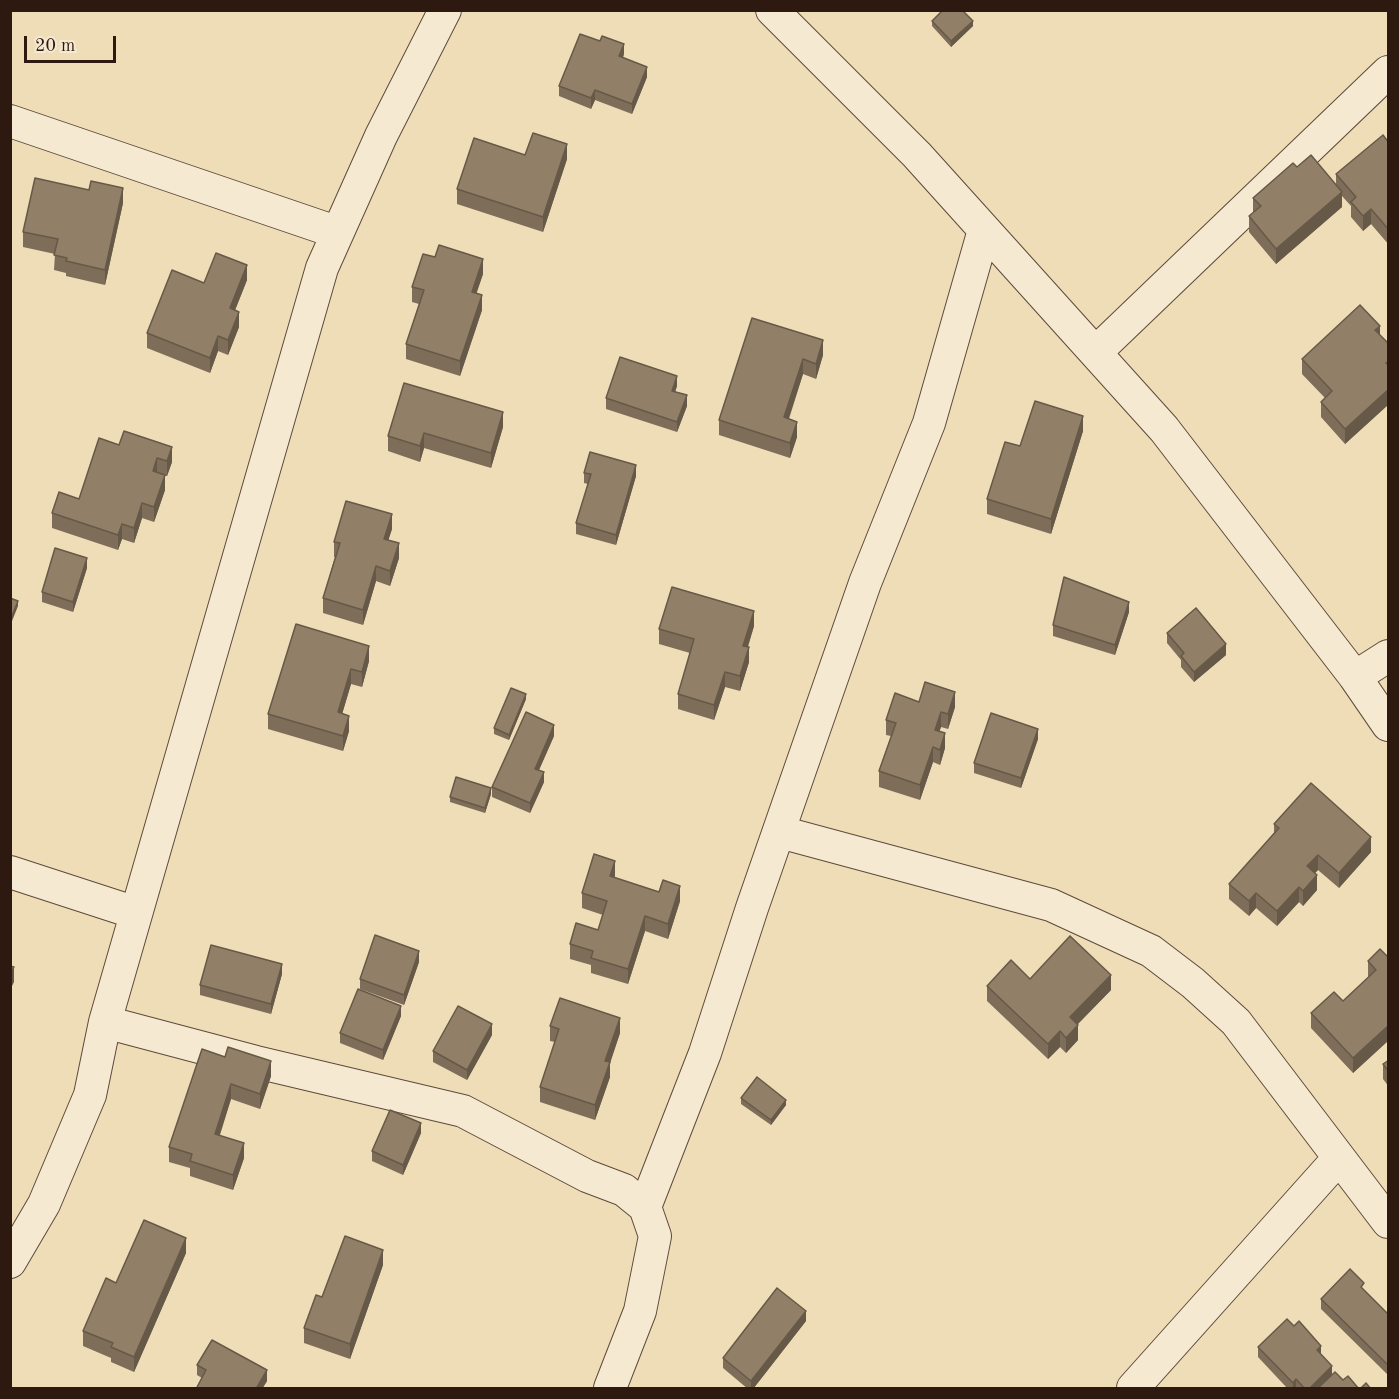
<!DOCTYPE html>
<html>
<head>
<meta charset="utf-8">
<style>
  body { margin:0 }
  #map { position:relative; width:1399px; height:1399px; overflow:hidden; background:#efddb8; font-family:"Old Standard TT",serif }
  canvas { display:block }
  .frame { position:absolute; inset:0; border:12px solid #2d1910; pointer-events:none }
  .scale { position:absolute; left:24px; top:36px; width:92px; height:27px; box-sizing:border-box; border:3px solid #2d1910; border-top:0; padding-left:8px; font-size:18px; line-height:21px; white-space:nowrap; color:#2d1910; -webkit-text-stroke:4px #f5e9d1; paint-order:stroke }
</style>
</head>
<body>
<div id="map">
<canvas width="1399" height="1399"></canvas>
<div class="frame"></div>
<div class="scale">20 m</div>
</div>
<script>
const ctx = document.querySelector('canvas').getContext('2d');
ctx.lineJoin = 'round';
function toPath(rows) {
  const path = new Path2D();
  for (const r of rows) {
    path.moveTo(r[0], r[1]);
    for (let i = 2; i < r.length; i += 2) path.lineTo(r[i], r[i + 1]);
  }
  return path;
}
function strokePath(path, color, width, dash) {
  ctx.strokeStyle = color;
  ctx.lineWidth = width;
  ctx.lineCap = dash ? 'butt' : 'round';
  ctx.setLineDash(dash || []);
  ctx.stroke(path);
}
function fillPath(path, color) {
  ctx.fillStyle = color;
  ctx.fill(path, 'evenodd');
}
const minor = toPath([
  [772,10,917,155,1164,429,1355,677,1388,725],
  [10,121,336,232],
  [1096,352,1388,72],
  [1355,677,1388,656],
  [780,832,1051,905,1151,951,1193,983,1236,1022,1388,1222],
  [10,872,136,913],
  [105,1022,256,1062,463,1111,587,1176,624,1190,645,1207,655,1236,640,1311,610,1388],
  [645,1207,705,1053,752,908,865,583,929,423,984,230],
  [10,1262,44,1204,90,1095,105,1022,322,268,381,136,445,10],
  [1133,1388,1338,1159]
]);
strokePath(minor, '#5e4a3a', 34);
strokePath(minor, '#f5e9d1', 32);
fillPath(toPath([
  [932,21,973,26,951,47,932,26],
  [624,54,623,58,647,77,632,114,595,100,591,109,559,96,559,86],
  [1389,143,1389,245,1371,224,1363,231,1351,217,1351,206,1342,196,1342,207,1276,264,1249,232,1249,216,1253,213,1253,198,1297,167,1336,185,1336,174],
  [525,155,567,159,543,232,457,204,457,189],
  [123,203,105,285,66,276,66,273,54,270,55,254,23,247,23,232],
  [483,274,476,293,482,310,460,376,406,359,406,344,419,304,412,302,412,287],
  [247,280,235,310,239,327,228,355,218,351,210,373,147,348,147,333,204,283],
  [752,318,823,355,816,379,803,374,789,419,797,437,790,458,719,435,719,420],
  [1380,335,1389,344,1389,404,1345,444,1321,417,1321,402,1325,398,1302,374,1302,359],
  [404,383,503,427,491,468,424,448,420,462,388,451,388,436],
  [677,386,675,392,687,406,677,432,606,409,606,398],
  [1083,431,1051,534,987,514,987,499,1020,446],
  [99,438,172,462,167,476,165,476,165,490,154,522,142,518,134,543,122,539,118,550,52,528,52,513,79,499],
  [584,473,636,476,616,545,576,534,576,523,588,484,584,483],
  [392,529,388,540,399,558,390,586,376,581,363,625,323,613,323,598,335,557,334,557,334,542],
  [87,568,73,612,42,602,42,592],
  [1129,612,1115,655,1053,636,1053,625],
  [296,624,369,661,362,687,351,684,342,714,349,731,343,751,268,729,268,714],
  [754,626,748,647,749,662,740,691,725,687,714,720,678,709,678,694,690,653,659,644,659,629],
  [1167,633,1226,655,1194,682,1181,667,1181,660,1167,643],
  [526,699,509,740,494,734,494,728],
  [919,702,955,707,948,729,941,727,939,731,945,748,940,765,933,762,920,800,879,787,879,771,891,736,886,735,886,720],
  [554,736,539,770,544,782,530,813,492,797,492,787],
  [1038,739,1021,788,974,773,974,763],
  [491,794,485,813,450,802,450,797],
  [1274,824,1371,852,1339,888,1318,870,1315,873,1317,890,1303,906,1299,902,1277,926,1256,908,1249,916,1229,899,1229,884,1274,833],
  [615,876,614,878,680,901,668,939,645,931,628,984,591,973,591,965,570,959,570,944,598,930,603,915,582,908,582,893],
  [1389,954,1389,1040,1353,1073,1311,1028,1311,1013,1343,1001,1369,977,1368,976,1368,961,1387,956],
  [419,962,404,1005,360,989,360,979],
  [282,974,271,1014,200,995,200,985],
  [1030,979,1111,990,1077,1025,1078,1040,1066,1053,1060,1047,1048,1059,987,1001,987,986],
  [401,1016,383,1060,340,1043,340,1033],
  [550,1026,620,1033,610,1063,610,1077,595,1120,540,1102,540,1087,555,1042,550,1041],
  [492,1035,467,1080,433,1062,433,1051],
  [225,1057,271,1076,260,1109,231,1099,220,1135,244,1158,233,1190,190,1176,190,1168,169,1162,169,1147],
  [1389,1060,1389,1087,1383,1079,1383,1064],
  [741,1098,786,1105,771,1125,741,1104],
  [421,1133,403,1175,372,1161,372,1151],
  [186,1253,134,1372,111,1362,111,1358,83,1346,83,1331,116,1283],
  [383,1265,350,1359,304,1343,304,1328,322,1297],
  [1364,1290,1389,1315,1389,1376,1321,1309,1321,1299],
  [806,1321,753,1389,748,1389,723,1368,723,1358],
  [1258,1347,1321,1354,1332,1374,1359,1389,1288,1389,1258,1357],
  [197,1365,267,1381,262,1389,196,1389,202,1378,197,1375]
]), '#7e6d59');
fillPath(toPath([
  [973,21,973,26,951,47,951,41],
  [624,44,624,54,619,66,619,56],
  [647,67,647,77,632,114,632,104],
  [595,90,595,100,591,109,591,98],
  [567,144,567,159,543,232,543,217],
  [123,188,123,203,105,285,105,270],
  [1342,192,1342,207,1276,264,1276,249],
  [1371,209,1371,224,1363,231,1363,216],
  [483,259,483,274,472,307,472,292],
  [247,265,247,280,230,323,230,308],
  [482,295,482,310,460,376,460,361],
  [239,312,239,327,228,355,228,340],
  [1380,326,1380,341,1375,330],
  [218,336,218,351,210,373,210,358],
  [823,340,823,355,816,379,816,364],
  [803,359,803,374,784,432,784,417],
  [677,376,677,386,672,401,672,391],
  [1389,389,1389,404,1345,444,1345,429],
  [687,395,687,406,677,432,677,422],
  [503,412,503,427,491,468,491,453],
  [1083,416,1083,431,1051,534,1051,519],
  [797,422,797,437,790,458,790,443],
  [424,433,424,448,420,462,420,446],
  [172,447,172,462,167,476,167,461],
  [157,458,157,473,153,471],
  [636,465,636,476,616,545,616,535],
  [165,475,165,490,154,522,154,507],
  [142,503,142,518,134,543,134,528],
  [392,514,392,529,384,554,384,539],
  [122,524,122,539,118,550,118,535],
  [399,543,399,558,390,586,390,571],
  [87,558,87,568,73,612,73,602],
  [376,566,376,581,363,625,363,610],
  [18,601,18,606,10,626,10,621],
  [1129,602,1129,612,1115,655,1115,645],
  [754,611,754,626,743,661,743,646],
  [1226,644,1226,655,1194,682,1194,672],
  [369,646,369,661,362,687,362,672],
  [749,647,749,662,740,691,740,676],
  [351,669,351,684,338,728,338,712],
  [725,672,725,687,714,720,714,705],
  [955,692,955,707,948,729,948,714],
  [526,694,526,699,509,740,509,735],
  [941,712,941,727,935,745,935,730],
  [349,716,349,731,343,751,343,736],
  [554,725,554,736,535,779,535,769],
  [1038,729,1038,739,1021,788,1021,778],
  [945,733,945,748,940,765,940,750],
  [933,747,933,762,920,800,920,785],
  [544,772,544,782,530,813,530,803],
  [491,788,491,794,485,813,485,808],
  [1371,837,1371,852,1339,888,1339,873],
  [1318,855,1318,870,1307,881,1307,866],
  [615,861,615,876,610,891,610,876],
  [1317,875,1317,890,1303,906,1303,891],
  [680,886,680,901,668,939,668,924],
  [1299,887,1299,902,1277,926,1277,911],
  [1256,893,1256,908,1249,916,1249,901],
  [645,916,645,931,628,984,628,969],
  [419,951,419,962,404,1005,404,995],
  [282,964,282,974,271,1014,271,1004],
  [14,967,14,982,10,990,10,975],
  [1111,975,1111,990,1070,1032,1070,1017],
  [401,1006,401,1016,383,1060,383,1050],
  [620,1018,620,1033,610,1063,610,1077,595,1120,595,1105,605,1061],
  [492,1024,492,1035,467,1080,467,1070],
  [1078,1025,1078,1040,1066,1053,1066,1038],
  [1389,1025,1389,1040,1353,1073,1353,1058],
  [1060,1031,1060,1047,1048,1059,1048,1044],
  [271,1061,271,1076,260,1109,260,1094],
  [231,1084,231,1099,215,1149,215,1134],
  [786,1100,786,1105,771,1125,771,1120],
  [421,1123,421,1133,403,1175,403,1165],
  [244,1143,244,1158,233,1190,233,1175],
  [186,1238,186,1253,134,1372,134,1357],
  [383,1250,383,1265,350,1359,350,1344],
  [806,1311,806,1321,753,1389,751,1389,751,1381],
  [1321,1346,1321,1356,1317,1350],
  [1332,1366,1332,1377,1320,1389,1309,1389],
  [267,1370,267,1381,262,1389,256,1389],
  [1296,1379,1296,1389,1293,1389,1293,1383]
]), '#665948');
const building = toPath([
  [943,10,962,10,973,21,951,41,932,21,943,10],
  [580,34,600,41,602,36,624,44,619,56,647,67,632,104,595,90,591,98,559,86,580,34],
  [533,133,567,144,543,217,457,189,474,138,525,155,533,133],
  [1383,135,1389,143,1389,230,1371,209,1363,216,1351,202,1356,197,1336,174,1383,135],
  [1311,155,1342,192,1276,249,1249,216,1261,206,1253,198,1293,163,1297,167,1311,155],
  [35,178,89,190,91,181,123,188,105,270,66,261,67,258,54,255,58,239,23,232,35,178],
  [439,245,483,259,472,292,482,295,460,361,406,344,424,290,412,287,423,254,435,257,439,245],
  [216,253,247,265,230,308,239,312,228,340,218,336,210,358,147,333,172,270,204,283,216,253],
  [1360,305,1380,326,1375,330,1389,344,1389,361,1386,363,1389,366,1389,389,1345,429,1321,402,1332,391,1302,359,1360,305],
  [752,318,823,340,816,364,803,359,784,417,797,422,790,443,719,420,752,318],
  [620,357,677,376,672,391,687,395,677,422,606,398,620,357],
  [404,383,503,412,491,453,424,433,420,446,388,436,404,383],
  [1035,401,1083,416,1051,519,987,499,1005,442,1020,446,1035,401],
  [124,431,172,447,167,461,157,458,153,471,165,475,154,507,142,503,134,528,122,524,118,535,52,513,59,492,79,499,99,438,119,445,124,431],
  [590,452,636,465,616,535,576,523,591,474,584,473,590,452],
  [346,501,392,514,384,539,399,543,390,571,376,566,363,610,323,598,340,543,334,542,346,501],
  [55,548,87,558,73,602,42,592,55,548],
  [1064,577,1129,602,1115,645,1053,625,1064,577],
  [672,587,754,611,743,646,749,647,740,676,725,672,714,705,678,694,694,639,659,629,672,587],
  [10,598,18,601,10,621,10,598],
  [1196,608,1226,644,1194,672,1181,656,1184,653,1167,633,1196,608],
  [296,624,369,646,362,672,351,669,338,712,349,716,343,736,268,714,296,624],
  [925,682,955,692,948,714,941,712,935,730,945,733,940,750,933,747,920,785,879,771,896,723,886,720,895,693,919,702,925,682],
  [511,688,526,694,509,735,494,728,511,688],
  [526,712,554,725,535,769,544,772,530,803,492,787,526,712],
  [991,713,1038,729,1021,778,974,763,991,713],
  [456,777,491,788,485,808,450,797,456,777],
  [1311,783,1371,837,1339,873,1318,855,1307,866,1317,875,1303,891,1299,887,1277,911,1256,893,1249,901,1229,884,1279,828,1274,824,1311,783],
  [594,854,615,861,610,876,659,892,663,880,680,886,668,924,645,916,628,969,591,958,593,951,570,944,576,923,598,930,607,901,582,893,594,854],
  [375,935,419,951,404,995,360,979,375,935],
  [1070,936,1111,975,1070,1017,1078,1025,1066,1038,1060,1031,1048,1044,987,986,1011,960,1030,979,1070,936],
  [211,945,282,964,271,1004,200,985,211,945],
  [1380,949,1387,956,1389,954,1389,1025,1353,1058,1311,1013,1334,992,1343,1001,1376,970,1368,961,1380,949],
  [10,966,14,967,10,975,10,966],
  [358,989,401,1006,383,1050,340,1033,358,989],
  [560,998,620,1018,605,1061,610,1062,595,1105,540,1087,559,1029,550,1026,560,998],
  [458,1006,492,1024,467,1070,433,1051,458,1006],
  [228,1047,271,1061,260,1094,231,1084,215,1134,244,1143,233,1175,190,1161,192,1154,169,1147,202,1049,225,1057,228,1047],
  [1389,1060,1389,1072,1383,1064,1389,1060],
  [757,1077,786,1100,771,1120,741,1098,757,1077],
  [390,1110,421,1123,403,1165,372,1151,390,1110],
  [144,1220,186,1238,134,1357,111,1347,113,1343,83,1331,106,1278,116,1283,144,1220],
  [345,1236,383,1250,350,1344,304,1328,316,1295,322,1297,345,1236],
  [1350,1269,1364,1283,1361,1287,1389,1315,1389,1366,1321,1299,1350,1269],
  [777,1288,806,1311,751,1381,723,1358,777,1288],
  [1287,1319,1294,1326,1299,1321,1321,1346,1317,1350,1332,1366,1309,1389,1305,1389,1296,1379,1293,1383,1258,1347,1287,1319],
  [212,1340,267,1370,256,1389,196,1389,206,1370,197,1365,212,1340],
  [1335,1372,1343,1380,1348,1376,1359,1389,1317,1389,1335,1372],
  [1366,1383,1371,1389,1360,1389,1366,1383]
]);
fillPath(building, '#927f67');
strokePath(building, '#665948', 1.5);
</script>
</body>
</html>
